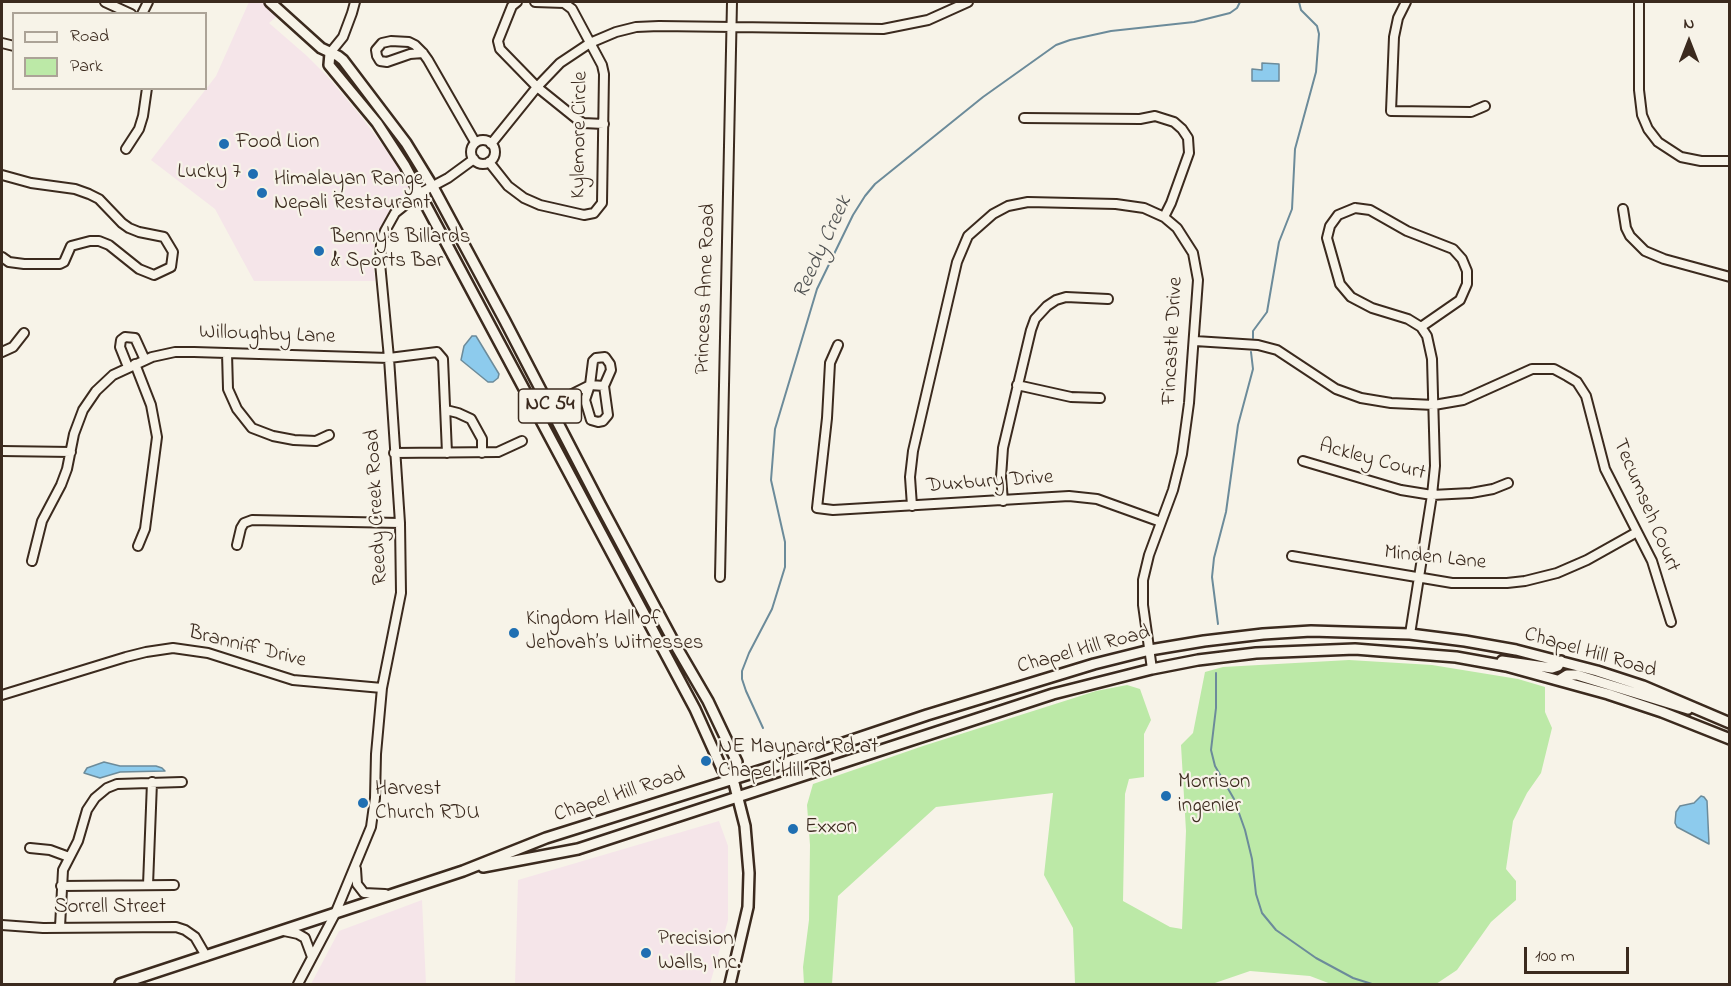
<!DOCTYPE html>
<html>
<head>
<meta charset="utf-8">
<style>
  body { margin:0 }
  #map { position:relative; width:1731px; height:986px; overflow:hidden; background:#f7f3e8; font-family:"Indie Flower",sans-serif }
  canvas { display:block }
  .frame { position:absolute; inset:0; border:3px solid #3b2a1e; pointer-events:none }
  .legend { position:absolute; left:12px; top:12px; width:195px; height:78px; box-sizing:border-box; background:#f7f3e8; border:2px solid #aca397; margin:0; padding:8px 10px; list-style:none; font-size:18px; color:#3b2a1e }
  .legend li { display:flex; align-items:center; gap:12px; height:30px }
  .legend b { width:30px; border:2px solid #aca397 }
  .north { position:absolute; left:1659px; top:12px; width:60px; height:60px; -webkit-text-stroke:4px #f7f3e8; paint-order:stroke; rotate:0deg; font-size:16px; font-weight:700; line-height:24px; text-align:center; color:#3b2a1e }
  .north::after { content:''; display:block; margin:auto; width:21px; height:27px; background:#3b2a1e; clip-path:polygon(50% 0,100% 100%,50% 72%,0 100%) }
  .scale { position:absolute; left:1524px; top:947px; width:105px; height:27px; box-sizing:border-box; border:3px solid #3b2a1e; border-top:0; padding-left:8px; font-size:18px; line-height:21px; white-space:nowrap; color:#3b2a1e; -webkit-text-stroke:4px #f7f3e8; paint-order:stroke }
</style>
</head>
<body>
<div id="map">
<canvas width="1731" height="986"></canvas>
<div class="frame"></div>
<ul class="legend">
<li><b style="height:8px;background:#f7f3e8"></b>Road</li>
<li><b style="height:16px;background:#bce9a7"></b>Park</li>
</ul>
<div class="north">N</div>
<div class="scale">100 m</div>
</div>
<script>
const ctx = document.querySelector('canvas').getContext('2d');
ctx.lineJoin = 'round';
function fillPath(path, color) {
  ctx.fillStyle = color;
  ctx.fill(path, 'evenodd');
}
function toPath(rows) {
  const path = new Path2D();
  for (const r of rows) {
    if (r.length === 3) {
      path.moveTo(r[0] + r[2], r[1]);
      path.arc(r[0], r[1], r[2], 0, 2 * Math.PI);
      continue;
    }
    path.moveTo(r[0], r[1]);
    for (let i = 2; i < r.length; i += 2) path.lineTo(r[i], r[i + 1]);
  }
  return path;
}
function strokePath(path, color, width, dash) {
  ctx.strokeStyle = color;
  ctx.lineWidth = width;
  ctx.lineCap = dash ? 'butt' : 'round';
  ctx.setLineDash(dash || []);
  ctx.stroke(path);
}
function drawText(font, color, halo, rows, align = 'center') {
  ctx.font = font + ' "Indie Flower",sans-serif';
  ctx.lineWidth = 4.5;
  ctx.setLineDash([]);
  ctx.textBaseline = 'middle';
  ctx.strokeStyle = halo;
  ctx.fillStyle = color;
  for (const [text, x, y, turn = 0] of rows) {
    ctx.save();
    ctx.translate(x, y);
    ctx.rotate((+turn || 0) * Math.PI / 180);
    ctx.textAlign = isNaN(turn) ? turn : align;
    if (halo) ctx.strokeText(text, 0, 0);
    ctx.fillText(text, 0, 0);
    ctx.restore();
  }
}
fillPath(toPath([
  [249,2,270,2,282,12,269,23,307,56,327,76,360,115,402,171,408,186,407,193,390,210,377,234,372,253,375,281,254,281,215,209,151,160,216,76],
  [719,821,728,846,728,920,710,984,515,984,518,880],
  [422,900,426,984,311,984,339,931]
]), '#f5e5e9');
fillPath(toPath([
  [1349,660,1432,665,1518,679,1545,687,1545,712,1552,728,1541,773,1527,793,1513,821,1506,869,1516,881,1516,900,1491,922,1457,970,1436,984,1331,984,1310,976,1250,971,1212,984,1075,984,1073,928,1044,875,1053,793,936,807,838,896,832,984,804,984,803,967,809,920,810,845,807,805,813,784,923,746,1096,691,1127,685,1140,689,1151,720,1144,734,1144,777,1129,779,1125,794,1123,901,1170,927,1182,929,1186,831,1181,745,1193,733,1205,672,1223,667]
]), '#bce9a7');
const water = toPath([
  [1262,63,1279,64,1279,81,1252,81,1252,69,1262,70,1262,63],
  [472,336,476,336,499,374,498,378,493,382,488,382,461,360,464,346,472,336],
  [104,762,120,766,156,766,162,768,165,771,120,772,100,778,84,773,87,768,104,762],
  [1701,796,1704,797,1707,801,1709,844,1677,827,1675,823,1676,812,1680,806,1694,803,1701,796]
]);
fillPath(water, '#8dcbed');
strokePath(water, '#6c8b9a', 1.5);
strokePath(toPath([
  [1253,338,1253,331,1267,312,1279,242,1292,209,1295,149,1316,72,1319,34,1317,26,1301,10,1299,2],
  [1218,624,1212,577,1214,558,1226,512,1238,425,1253,369,1251,352],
  [1216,673,1216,708,1211,750,1215,766,1234,799,1245,830,1252,859,1256,894,1262,913,1276,930,1316,958,1353,978,1372,984],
  [763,728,746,691,742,679,742,671,749,653,772,609,785,567,785,542,771,480,775,429,817,289,853,215,865,196,875,184,983,97,1056,45,1070,40,1111,31,1194,22,1230,13,1237,8,1240,2]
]), '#6c8b9a', 2);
const minor = toPath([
  [105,2,131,14],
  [517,2,512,6,498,41,500,49,537,87,578,120,583,123,604,124],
  [1406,2,1398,18,1394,37,1391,111,1471,112,1485,106],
  [1639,2,1639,90,1642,115,1648,129,1658,142,1681,157,1701,161,1730,161],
  [142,14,148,2],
  [2,43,14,46],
  [330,53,343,37,352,13,355,2],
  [423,53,410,54,387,62,380,61,377,56,376,50,382,43,391,41,409,42,415,45,423,53,428,60,475,142],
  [1024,118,1140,119,1155,116,1174,122,1182,129,1188,138,1189,153,1171,203,1164,217],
  [483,152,12],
  [491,144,537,87,560,63,590,43,616,32,636,27,659,26,883,29,928,20,968,2],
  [126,149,139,129,143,116,147,88],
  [489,162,508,186,524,198,540,205,584,215,594,213,602,203,604,74,602,65,572,9,564,3,535,2],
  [2,175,31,183,75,189,89,194,99,199,122,223,129,228,139,232,164,237,173,252,171,267,154,275,139,269,109,245,99,241,90,241,71,246,64,262,60,264,24,264,9,262,2,257],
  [1355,208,1370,210,1407,231,1453,249,1462,259,1467,271,1467,284,1460,300,1421,327,1408,319,1372,308,1351,297,1340,284,1327,238,1330,226,1338,215,1355,208],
  [1623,209,1626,228,1630,236,1645,251,1664,259,1730,277],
  [1195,341,1258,345,1277,350,1336,389,1361,398,1391,403,1434,405,1463,400,1532,369,1554,369,1567,376,1577,382,1586,396,1605,469,1652,561,1671,622],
  [838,345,830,363,827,418,817,508,833,510,1069,496,1097,499,1161,522],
  [2,352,13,347,24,333],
  [227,353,228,389,237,409,252,428,273,436,294,440,316,441,329,435],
  [135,364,151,405,157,437,145,529,138,546],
  [128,367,120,347,121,340,125,337,135,338,145,360],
  [1017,385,1071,397,1100,398],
  [550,405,590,385,593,361,596,358,605,357,610,364,611,370,604,386,608,415,603,421,598,422,591,420,585,400,590,385,604,386],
  [446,410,458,413,471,419,482,439,482,453],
  [2,451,71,452],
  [394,453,498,452,522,441],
  [1303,461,1401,490,1432,495,1471,493,1493,489,1508,483],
  [1003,501,1001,477,1003,448,1031,330,1035,319,1047,306,1056,300,1066,297,1108,299],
  [912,506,910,477,913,451,957,262,968,236,993,214,1008,206,1028,202,1116,204,1144,208,1164,217,1177,228,1193,253,1198,280,1189,403,1182,454,1173,490,1149,555,1143,580,1143,605,1152,669],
  [237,545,241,528,244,523,252,520,400,523],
  [1292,556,1452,583,1507,583,1525,581,1557,573,1587,560,1637,532],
  [32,561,42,521,61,485,67,469,74,434,83,410,96,391,113,375,152,357,175,352,194,352,389,358,437,352,443,359,447,453],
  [720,577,732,2],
  [1410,634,1432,495,1435,466,1432,359,1427,336,1421,327],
  [2,695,126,657,146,652,173,648,208,653,293,680,382,688],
  [30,848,50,850,69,857],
  [356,869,357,884,364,893,385,894],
  [148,885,152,782],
  [61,886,174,885],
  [2,925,43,928,176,927,185,930,195,937,206,956],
  [60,927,63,870,78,841,87,810,95,798,107,788,117,784,182,782],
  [284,931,298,934,305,938,312,957],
  [298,984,335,914,371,827,375,798,376,754,382,688,401,593,400,523,389,358,380,263,381,244,385,231,395,213,420,193,448,178,474,159]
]);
const major = toPath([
  [270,2,321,48,338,56,343,60,406,143,433,187,505,321,600,504,676,646,708,701,737,762,733,779,745,826,749,873,748,907,730,984],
  [330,53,329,65,377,123,405,166,695,709,722,769,733,779],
  [1502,661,1552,668,1558,666,1561,661],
  [1559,680,1567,675,1577,675,1688,709],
  [483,867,578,849,1053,694,1152,669,1198,660,1256,653,1355,649,1456,657,1506,666,1608,694,1662,712,1730,739],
  [120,984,463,871,546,838,778,765,927,715,1094,664,1150,650,1204,641,1263,634,1311,631,1410,634,1465,641,1516,650,1597,671,1643,686,1730,723]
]);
strokePath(minor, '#3b2a1e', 12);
strokePath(major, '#3b2a1e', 14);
strokePath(minor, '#f7f3e8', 8);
strokePath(major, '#f7f3e8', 9);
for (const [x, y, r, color] of [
  [224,144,6,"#1f6fb2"],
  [253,174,6,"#1f6fb2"],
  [262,193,6,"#1f6fb2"],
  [319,251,6,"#1f6fb2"],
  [514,633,6,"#1f6fb2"],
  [706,761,6,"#1f6fb2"],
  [1166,796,6,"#1f6fb2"],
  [363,803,6,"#1f6fb2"],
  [793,829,6,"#1f6fb2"],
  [646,953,6,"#1f6fb2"]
]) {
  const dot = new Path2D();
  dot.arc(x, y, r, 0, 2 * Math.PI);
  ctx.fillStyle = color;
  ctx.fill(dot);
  strokePath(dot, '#f7f3e8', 2);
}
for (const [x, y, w] of [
  [550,406,63]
]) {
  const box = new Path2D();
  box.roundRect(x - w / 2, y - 17, w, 34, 4.5);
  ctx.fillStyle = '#f7f3e8';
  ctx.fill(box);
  strokePath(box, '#3b2a1e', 1.5);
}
drawText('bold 20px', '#3b2a1e', null, [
  ["NC 54",550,406]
]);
drawText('21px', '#3b2a1e', '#f7f3e8', [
  ["Kylemore Circle",581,135,-89],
  ["Princess Anne Road",707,289,-88],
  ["Willoughby Lane",267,336,2],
  ["Fincastle Drive",1174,341,-87],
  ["Ackley Court",1372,461,15],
  ["Duxbury Drive",990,483,-4],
  ["Tecumseh Court",1645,506,67],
  ["Reedy Creek Road",378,507,-93],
  ["Minden Lane",1435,559,6],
  ["Branniff Drive",247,648,14],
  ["Chapel Hill Road",1084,651,-15],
  ["Chapel Hill Road",1590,654,16],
  ["Chapel Hill Road",620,796,-18],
  ["Sorrell Street",110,909]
]);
drawText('21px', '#3b2a1e', '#f7f3e8', [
  ["Food Lion",236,144],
  ["Lucky 7",241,174,"right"],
  ["Himalayan Range",274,181],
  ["Nepali Restaurant",274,205],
  ["Benny's Billards",331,239],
  ["& Sports Bar",331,263],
  ["Kingdom Hall of",526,621],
  ["Jehovah’s Witnesses",526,645],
  ["NE Maynard Rd at",718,749],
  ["Chapel Hill Rd",718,773],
  ["Morrison",1178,784],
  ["ingenier",1178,808],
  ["Harvest",375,791],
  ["Church RDU",375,815],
  ["Exxon",805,829],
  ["Precision",658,941],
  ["Walls, Inc.",658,965]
], 'left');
drawText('italic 22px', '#505252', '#f7f3e8', [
  ["Reedy Creek",824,248,-65]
]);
</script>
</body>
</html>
